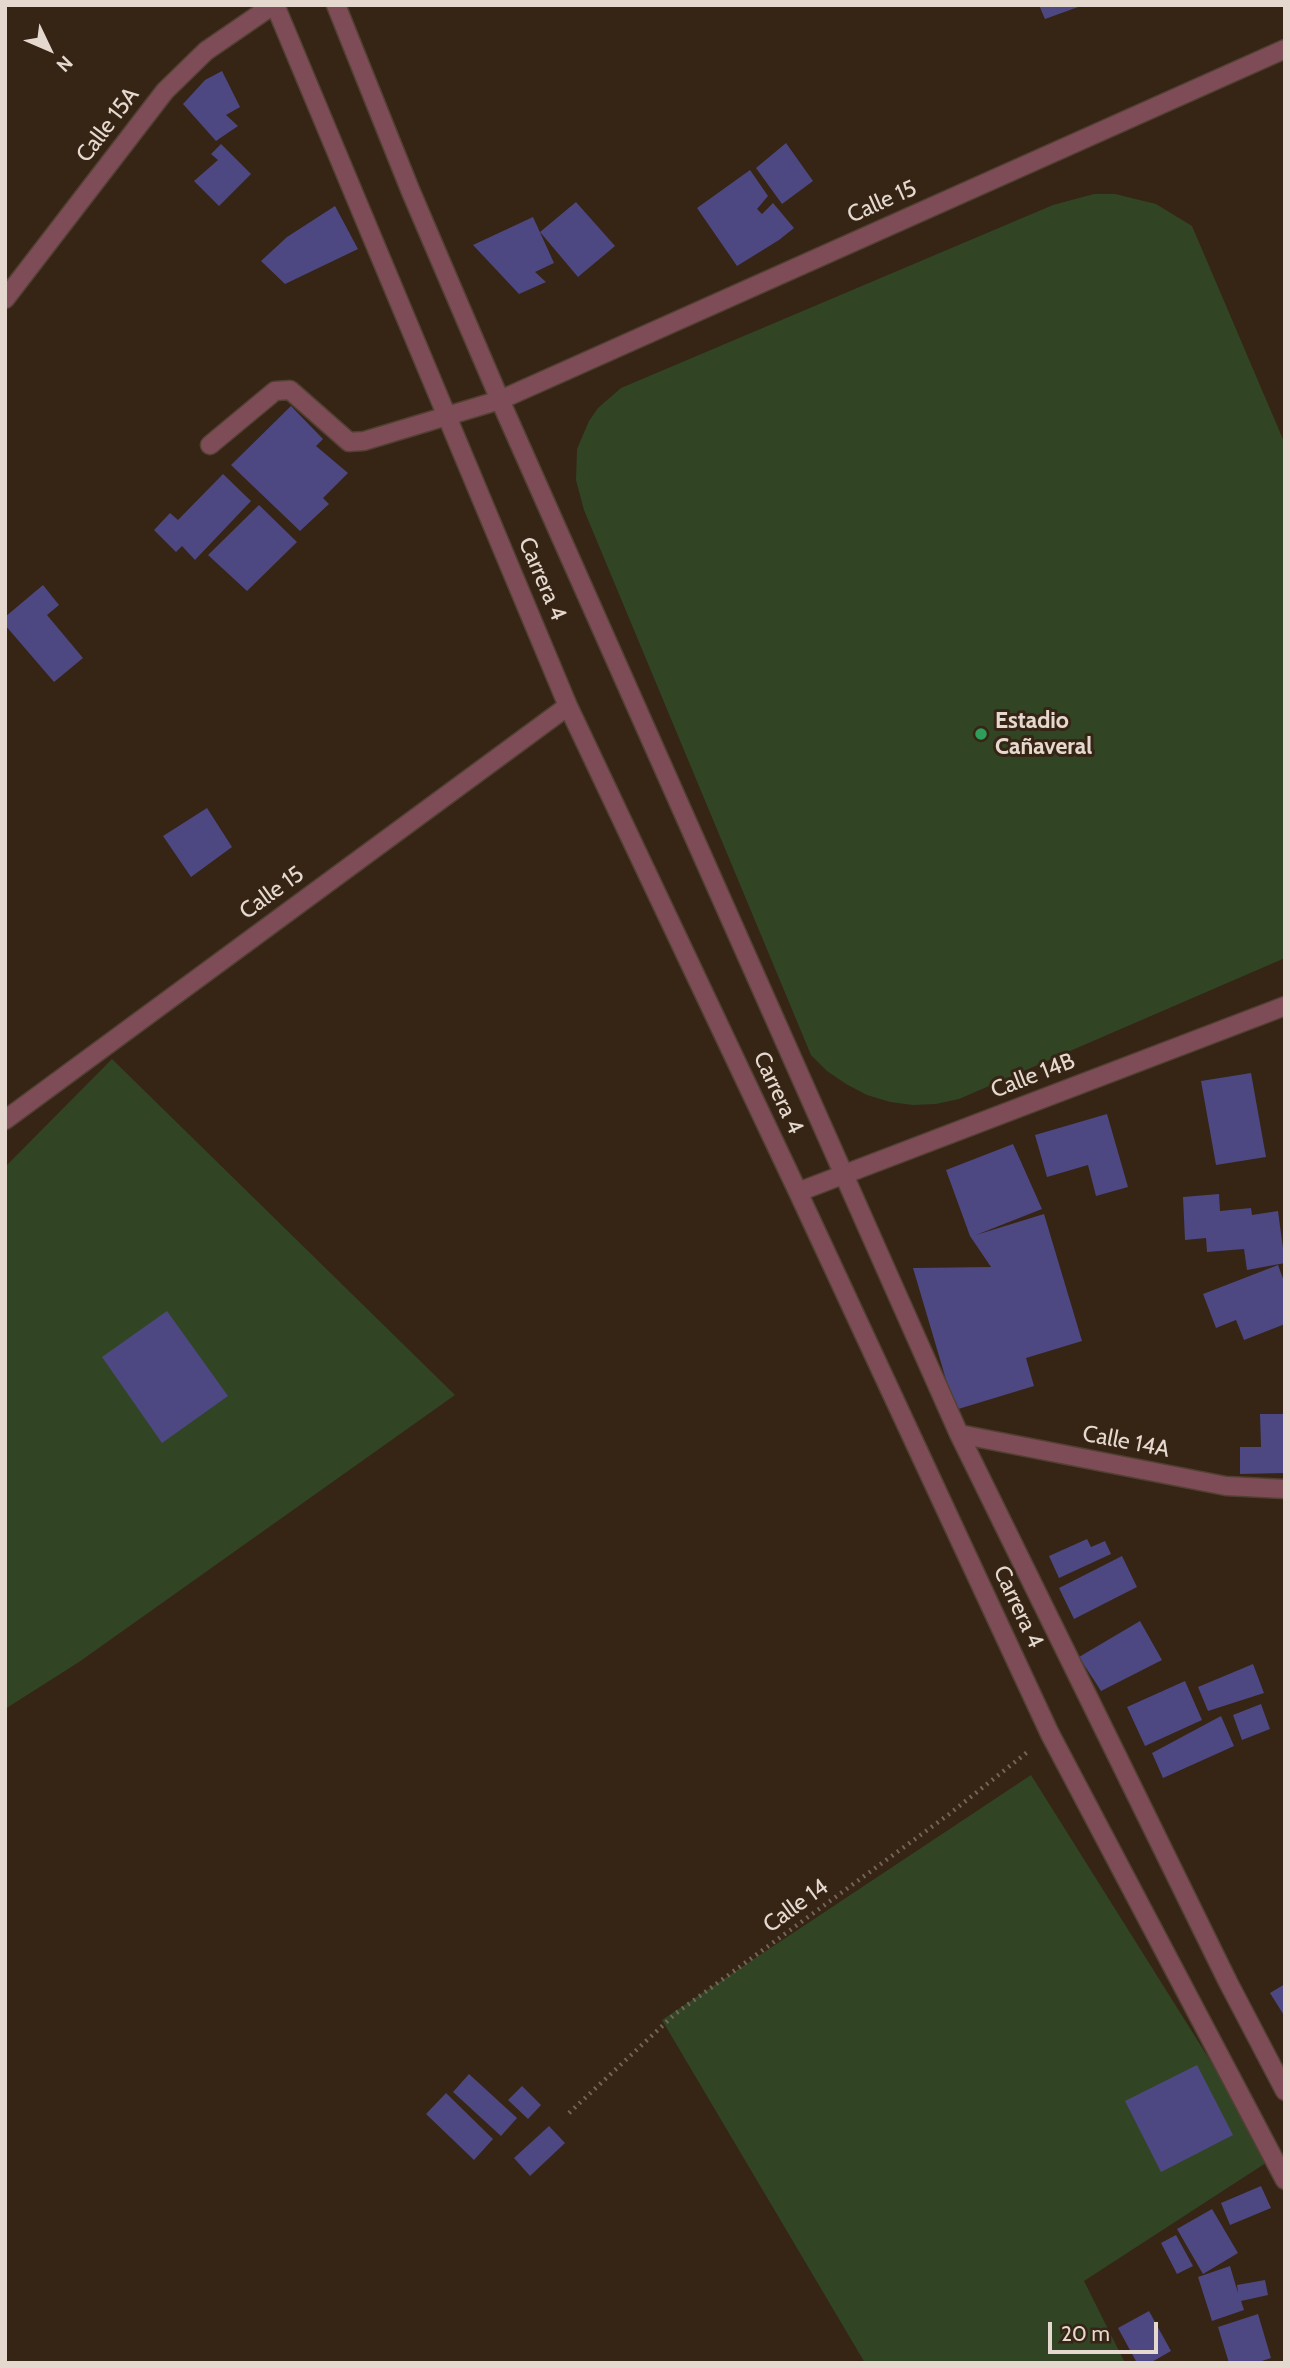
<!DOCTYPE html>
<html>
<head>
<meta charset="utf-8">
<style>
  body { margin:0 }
  #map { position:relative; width:1290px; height:2368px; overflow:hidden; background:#362415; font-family:Cabin,sans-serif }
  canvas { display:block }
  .frame { position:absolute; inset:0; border:7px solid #e5d9cf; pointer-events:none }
  .north { position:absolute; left:14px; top:14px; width:70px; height:70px; -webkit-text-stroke:5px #362415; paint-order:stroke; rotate:134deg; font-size:19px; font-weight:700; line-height:28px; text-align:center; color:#e5d9cf }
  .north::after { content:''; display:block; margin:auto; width:24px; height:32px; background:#e5d9cf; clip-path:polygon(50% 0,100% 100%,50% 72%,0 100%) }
  .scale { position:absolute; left:1048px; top:2322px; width:110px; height:32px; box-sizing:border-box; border:4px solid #e5d9cf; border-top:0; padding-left:9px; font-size:21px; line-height:24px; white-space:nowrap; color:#e5d9cf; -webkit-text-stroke:5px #362415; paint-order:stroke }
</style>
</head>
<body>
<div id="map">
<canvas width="1290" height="2368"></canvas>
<div class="frame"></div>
<div class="north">N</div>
<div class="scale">20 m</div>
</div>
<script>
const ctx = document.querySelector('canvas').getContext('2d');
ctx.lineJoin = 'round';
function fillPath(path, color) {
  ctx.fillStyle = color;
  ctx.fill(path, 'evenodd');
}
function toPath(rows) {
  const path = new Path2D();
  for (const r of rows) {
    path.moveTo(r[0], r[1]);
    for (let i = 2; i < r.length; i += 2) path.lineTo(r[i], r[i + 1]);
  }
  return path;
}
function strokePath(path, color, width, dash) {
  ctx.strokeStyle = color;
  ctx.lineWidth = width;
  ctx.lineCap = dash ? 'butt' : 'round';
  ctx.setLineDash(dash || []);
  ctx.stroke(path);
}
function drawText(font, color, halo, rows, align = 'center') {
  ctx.font = font + ' Cabin,sans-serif';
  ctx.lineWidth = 6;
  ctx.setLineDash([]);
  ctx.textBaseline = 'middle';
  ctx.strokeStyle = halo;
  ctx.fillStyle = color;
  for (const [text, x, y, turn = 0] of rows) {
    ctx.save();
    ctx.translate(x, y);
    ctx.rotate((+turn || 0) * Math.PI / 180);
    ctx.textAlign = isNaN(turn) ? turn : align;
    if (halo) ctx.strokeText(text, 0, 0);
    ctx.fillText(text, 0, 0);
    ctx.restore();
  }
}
fillPath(toPath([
  [1094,194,1115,194,1156,204,1192,226,1285,444,1285,958,959,1099,936,1104,913,1105,890,1102,867,1095,846,1084,827,1071,811,1055,584,510,576,480,577,449,589,421,598,408,621,388,1053,205],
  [112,1059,455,1395,79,1662,5,1709,5,1167],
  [1031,1775,1272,2159,1084,2281,1125,2363,865,2363,662,2020]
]), '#314524');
fillPath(toPath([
  [1039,5,1081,5,1081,6,1045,19],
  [222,71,240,107,226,115,238,126,216,141,183,104,205,80],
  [786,143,813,181,782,204,756,168],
  [221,144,251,174,219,206,194,181,218,160,211,154],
  [750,170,768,196,757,209,762,214,773,203,794,228,779,240,737,266,697,208],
  [576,202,615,246,578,277,540,232],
  [335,206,358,249,285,284,261,261,287,237],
  [533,217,554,263,535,272,546,282,519,294,473,245],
  [291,406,323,439,316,446,348,473,323,498,329,504,300,531,231,465],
  [223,474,251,501,195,560,182,546,176,552,154,530,170,513,178,520],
  [259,505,297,542,247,591,208,555],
  [43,585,59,605,47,615,83,658,54,682,5,625,5,617],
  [207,808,232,847,191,877,163,836],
  [1251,1073,1266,1157,1216,1165,1201,1081],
  [1107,1114,1128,1187,1096,1196,1088,1165,1047,1177,1035,1135],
  [1013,1144,1042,1209,976,1235,1044,1214,1082,1341,1026,1358,1034,1386,955,1410,913,1268,991,1267,970,1236,946,1170],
  [1219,1194,1220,1211,1251,1208,1252,1215,1278,1211,1285,1263,1247,1270,1244,1249,1207,1252,1206,1238,1185,1240,1183,1197],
  [1278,1265,1285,1284,1285,1324,1244,1340,1236,1320,1216,1328,1203,1294],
  [167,1311,228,1396,162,1443,102,1357],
  [1260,1414,1285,1414,1285,1473,1240,1474,1240,1447,1261,1447],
  [1087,1539,1091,1547,1105,1541,1111,1554,1059,1578,1049,1556],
  [1122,1556,1137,1587,1074,1619,1059,1588],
  [1140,1621,1162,1660,1101,1691,1079,1657],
  [1253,1664,1264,1693,1208,1711,1198,1687],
  [1185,1681,1202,1720,1145,1746,1127,1707],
  [1261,1704,1270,1729,1242,1740,1233,1715],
  [1221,1716,1234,1746,1163,1778,1152,1753],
  [1285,1984,1285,2017,1270,1993],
  [1197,2065,1233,2135,1161,2172,1125,2101],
  [469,2074,517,2118,501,2136,453,2092],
  [522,2086,541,2105,528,2119,508,2100],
  [446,2093,493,2139,474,2160,426,2114],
  [549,2126,565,2143,530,2176,514,2158],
  [1261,2186,1271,2208,1230,2225,1221,2203],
  [1212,2209,1238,2253,1203,2274,1177,2229],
  [1176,2235,1193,2266,1177,2274,1161,2243],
  [1230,2266,1238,2293,1237,2285,1265,2280,1268,2295,1241,2301,1244,2310,1212,2321,1198,2277],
  [1149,2311,1171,2351,1150,2363,1137,2363,1118,2328],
  [1258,2314,1271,2358,1256,2363,1229,2363,1218,2327]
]), '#4d4881');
const street = toPath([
  [275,5,568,706,798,1192,1050,1734,1285,2180],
  [336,5,411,192,500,400,959,1434,1228,1982,1285,2091],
  [5,299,165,91,206,51,273,5],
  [210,445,275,391,290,390,349,442,364,441,500,400,1285,49],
  [5,1120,568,706],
  [798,1192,1285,1006],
  [959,1434,1226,1486,1285,1489]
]);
strokePath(street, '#524133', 21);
strokePath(toPath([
  [569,2113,675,2014,948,1815,1030,1750]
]), '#756558', 4.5, [2, 5]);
strokePath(street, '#7e4c57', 18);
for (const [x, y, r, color] of [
  [981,734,7,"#2e9e5b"]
]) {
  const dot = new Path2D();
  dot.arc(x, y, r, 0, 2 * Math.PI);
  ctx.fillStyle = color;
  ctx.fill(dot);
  strokePath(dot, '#362415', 2.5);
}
drawText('23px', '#e5d9cf', '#362415', [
  ["Calle 15A",108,125,-53],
  ["Calle 15",882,202,-24],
  ["Carrera 4",542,579,67],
  ["Calle 15",272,893,-36],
  ["Calle 14B",1033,1076,-21],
  ["Carrera 4",778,1093,65],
  ["Calle 14A",1126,1442,11],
  ["Carrera 4",1018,1607,65],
  ["Calle 14",796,1906,-36]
]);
drawText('bold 23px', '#e5d9cf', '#362415', [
  ["Estadio",995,721],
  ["Cañaveral",995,747]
], 'left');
</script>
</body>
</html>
